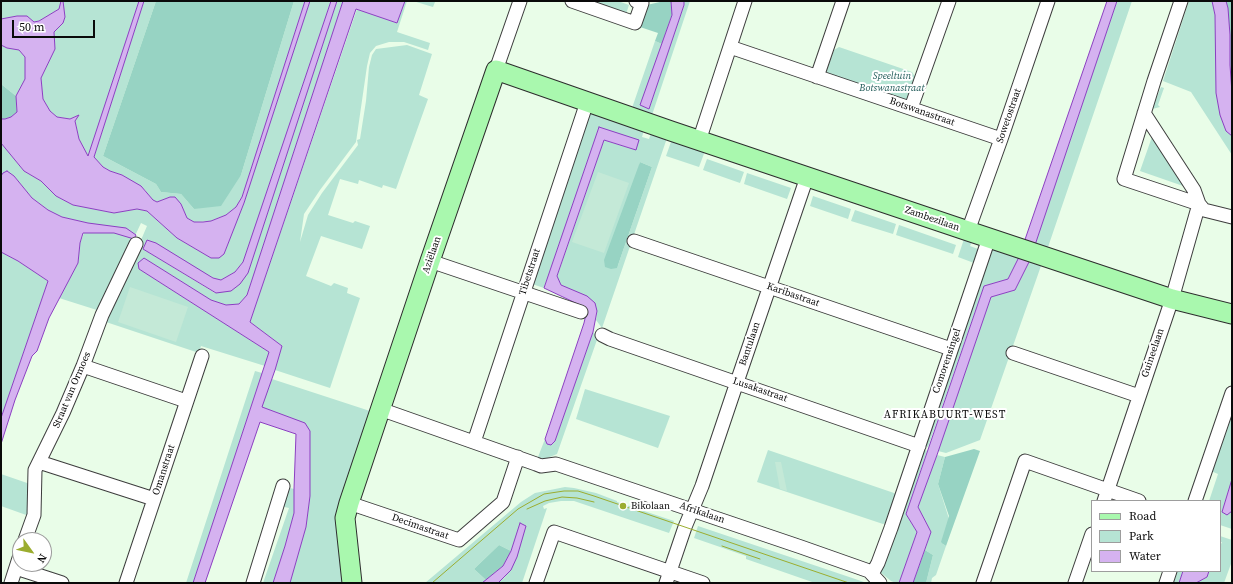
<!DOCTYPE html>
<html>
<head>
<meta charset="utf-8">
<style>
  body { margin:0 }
  #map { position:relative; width:1233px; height:584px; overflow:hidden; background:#e9fde8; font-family:"Source Serif 4",serif }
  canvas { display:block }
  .frame { position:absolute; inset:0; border:2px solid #0a0a0a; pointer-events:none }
  .legend { position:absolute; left:1091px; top:500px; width:130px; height:72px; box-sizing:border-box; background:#fff; border:1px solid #9d9d9d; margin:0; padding:5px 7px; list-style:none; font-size:12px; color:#0a0a0a }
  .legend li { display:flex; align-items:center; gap:8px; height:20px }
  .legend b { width:20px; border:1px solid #9d9d9d }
  .north { position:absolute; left:12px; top:532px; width:40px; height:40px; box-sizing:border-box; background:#fff; border:1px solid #9d9d9d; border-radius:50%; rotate:123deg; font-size:11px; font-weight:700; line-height:16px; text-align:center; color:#0a0a0a }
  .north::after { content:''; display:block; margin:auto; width:14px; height:18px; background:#9bad2f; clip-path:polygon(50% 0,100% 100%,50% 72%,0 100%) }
  .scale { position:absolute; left:12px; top:20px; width:83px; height:18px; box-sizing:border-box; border:2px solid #0a0a0a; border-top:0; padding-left:5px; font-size:12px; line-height:14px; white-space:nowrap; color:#0a0a0a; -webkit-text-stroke:3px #fff; paint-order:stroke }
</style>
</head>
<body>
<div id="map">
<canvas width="1233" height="584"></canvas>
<div class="frame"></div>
<ul class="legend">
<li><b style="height:5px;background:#a9f8ae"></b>Road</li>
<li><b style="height:11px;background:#b6e4d4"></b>Park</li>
<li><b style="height:11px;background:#d5b2f0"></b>Water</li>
</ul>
<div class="north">N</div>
<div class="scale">50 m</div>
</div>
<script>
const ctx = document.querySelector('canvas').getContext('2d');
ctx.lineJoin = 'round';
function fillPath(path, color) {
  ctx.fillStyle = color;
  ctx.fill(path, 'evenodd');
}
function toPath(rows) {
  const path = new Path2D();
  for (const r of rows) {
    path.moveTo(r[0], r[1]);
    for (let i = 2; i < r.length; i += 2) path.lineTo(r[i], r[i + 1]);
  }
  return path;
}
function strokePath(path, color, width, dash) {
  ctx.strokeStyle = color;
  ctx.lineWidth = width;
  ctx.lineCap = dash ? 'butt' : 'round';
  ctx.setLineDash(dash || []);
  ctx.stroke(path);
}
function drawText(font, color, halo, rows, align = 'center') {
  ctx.font = font + ' "Source Serif 4",serif';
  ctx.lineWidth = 4;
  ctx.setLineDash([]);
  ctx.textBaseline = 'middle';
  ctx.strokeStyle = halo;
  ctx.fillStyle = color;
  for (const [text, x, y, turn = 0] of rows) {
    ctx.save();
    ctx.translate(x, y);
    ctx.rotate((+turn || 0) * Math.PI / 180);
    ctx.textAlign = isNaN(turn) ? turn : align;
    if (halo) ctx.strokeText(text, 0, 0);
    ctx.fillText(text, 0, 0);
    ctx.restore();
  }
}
fillPath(toPath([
  [1,1,61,1,59,9,39,21,34,22,27,16,17,16,1,19],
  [63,1,139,1,88,157,79,139,75,120,79,115,70,119,57,117,50,111,43,99,41,78,55,49,54,32,63,23,65,17],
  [144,1,156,1,103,156,156,184,161,192,181,194,194,209,241,175,294,1,305,1,242,197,236,207,226,215,211,221,194,222,187,218,181,204,170,197,157,202,152,200,145,190,122,175,110,171,103,167,94,157],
  [310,1,331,1,243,262,235,272,221,280,213,278,143,249,215,293,248,273,337,1,343,1,247,295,239,304,226,306,211,300,144,258,139,269,269,352,265,366,201,346,199,353,106,322,147,226,141,223,100,311,59,298,78,263,80,243,88,223,62,217,48,210,32,198,14,176,3,173,1,176,1,143,24,171,41,181,56,196,73,205,114,213,137,209,147,211,177,238,211,258,224,254,244,203],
  [405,1,407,1,397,32,430,43,428,50,404,42,389,42,376,46,370,53,367,66,356,142,320,190,304,214,300,242,308,215,322,193,358,145,357,140,360,139,366,101,369,67,372,55,376,49,407,45,432,54,419,95,428,99,396,189,383,185,382,188,359,180,358,184,340,179,328,215,353,223,355,221,370,226,362,249,321,236,306,276,331,286,334,283,348,288,347,293,360,298,330,388,275,370,282,346,250,322,357,9,397,23],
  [413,1,431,1,435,2,433,7],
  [587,1,618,1,629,5,626,14],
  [684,1,690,1,652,115,632,108,655,41,662,44,641,105,649,109,684,5],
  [1117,1,1132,1,1047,250,1035,245],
  [1189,1,1212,1,1215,15,1216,42,1226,130,1232,136,1232,155,1191,92,1163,81],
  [1,45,7,48,19,50,25,57,25,79,16,96,1,84],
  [839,47,912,72,916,78,907,104,825,75,834,50],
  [1161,87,1164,88,1158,105,1160,107,1152,109],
  [589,112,644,130,642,137,649,139,651,133,667,138,602,328,596,320,597,311,561,285,557,277,604,140,636,150,599,127,544,288,532,284],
  [640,162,652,167,617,268],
  [1153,134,1186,187,1140,171],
  [672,139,705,151,699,167,666,156],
  [707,159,744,172,740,183,703,170],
  [747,173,791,188,787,199,744,184],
  [813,196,851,209,848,219,810,206],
  [855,210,896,224,893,234,851,221],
  [899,225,956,245,953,254,896,235],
  [964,239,972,242,970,246,978,249,974,263,958,257],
  [988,247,1019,257,1008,279,984,286,928,447,922,445],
  [1,252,18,261,48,281,1,418],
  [1030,260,1042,263,980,440,946,453,938,451,991,297,1015,290],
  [593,332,598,337,557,454,545,459,538,457,545,439,547,444,555,441],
  [255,371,262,373,193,583,186,583],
  [272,379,373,412,343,583,290,583,306,527,310,496,310,431,291,418,261,407],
  [585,389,670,416,658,448,576,419],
  [1232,407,1232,479,1222,512,1231,512,1232,511,1232,529,1220,525,1220,501,1209,501,1218,474,1211,471],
  [924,449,927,451,906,514,917,532,899,583,896,583,891,581,879,571],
  [768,450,894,493,896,495,886,523,883,524,757,482],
  [937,455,945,457,938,484,949,519,943,544,946,546,936,575,932,578,931,583,926,583,933,555,925,550,931,532,918,507],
  [1,474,30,484,29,516,1,506],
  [286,487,294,489,294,513,285,546,273,583,263,583,289,508,280,506],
  [565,487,574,488,596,493,617,501,617,502,674,521,669,533,574,501,561,501,549,503,543,506,544,509,547,508,522,583,498,583,505,577,526,526,520,524,511,551,499,545,474,569,486,580,482,583,425,583,521,502,535,493],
  [698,526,864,582,863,583,815,583,746,559,746,556,694,538],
  [1220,536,1232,540,1232,561,1224,583,1196,583,1207,577,1209,571,1220,571,1220,546,1222,542,1220,542],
  [1173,571,1183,571,1179,583,1169,583]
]), '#b6e4d4');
fillPath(toPath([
  [156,1,294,1,241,175,221,206,194,209,181,194,161,192,156,184,103,156],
  [664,1,671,1,672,14,662,44,655,41,658,33,640,27,647,5],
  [1226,1,1232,1,1232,93,1230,65,1230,35],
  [1,84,16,96,17,112,11,117,5,119,1,119],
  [640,162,652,167,617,268,611,269,605,267,604,260],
  [974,449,980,451,946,546,943,544,941,542,949,516,938,484,945,457],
  [499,545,511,551,503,566,486,580,474,569],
  [925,550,933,555,926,583,913,583]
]), '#97d3c3');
fillPath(toPath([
  [598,172,629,183,604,253,572,242],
  [130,287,188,307,176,342,118,322],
  [775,462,781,462,787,491,780,489]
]), '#c4e9d7');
const water = toPath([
  [61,1,63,1,65,17,63,23,54,32,55,49,41,78,43,99,50,111,57,117,70,119,79,115,75,121,79,139,88,156,139,1,144,1,94,157,103,167,110,171,122,175,141,186,153,200,157,202,170,197,175,197,181,204,187,218,194,222,203,222,211,221,226,215,236,207,242,197,305,1,310,1,244,203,224,254,219,258,211,258,177,238,147,211,137,209,114,213,73,205,56,196,41,181,24,171,1,143,1,119,5,119,11,117,17,112,16,96,25,79,25,57,19,50,7,48,1,45,1,19,17,16,27,16,34,22,39,21,59,9,61,1],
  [331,1,337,1,248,273,240,284,231,291,216,293,143,249,147,240,156,243,213,278,221,280,235,272,243,262,331,1],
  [343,1,405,1,397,23,356,9,250,322,282,346,275,370,262,407,305,423,310,431,310,496,306,527,290,583,273,583,285,546,294,513,294,489,296,434,260,422,205,583,193,583,269,352,139,269,138,263,144,258,211,300,226,305,239,304,247,295,343,1],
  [671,1,684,1,684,5,649,109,640,105,672,15,671,1],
  [1107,1,1117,1,1030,260,1015,290,991,297,937,455,918,507,931,532,913,583,899,583,917,532,906,514,984,286,1008,279,1019,257,1107,1],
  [1212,1,1226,1,1228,8,1230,35,1230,65,1232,93,1232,136,1226,131,1220,115,1216,93,1215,15,1212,1],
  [599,127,639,140,636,150,604,140,557,276,561,285,587,296,595,303,597,311,593,332,555,441,551,445,547,444,545,439,584,323,587,310,582,306,544,288,599,127],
  [7,171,14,176,32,198,48,210,62,217,88,223,126,228,136,235,134,239,114,233,83,233,80,243,78,263,49,318,37,351,32,356,15,400,1,444,1,418,48,281,18,261,1,252,1,176,3,173,7,171],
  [1232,479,1232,511,1227,515,1222,512,1232,479],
  [520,523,526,526,517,557,511,570,498,583,482,583,503,566,511,551,520,523],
  [1183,571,1209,571,1207,577,1196,583,1179,583,1183,571]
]);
fillPath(water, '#d5b2f0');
strokePath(water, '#8b3fc1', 1);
const street = toPath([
  [572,1,635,23,642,3,636,1],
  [1181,1,1154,81,1124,179,1199,204,1204,210,1232,217],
  [730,47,1001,139],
  [496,70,520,1],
  [817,77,843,1],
  [911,108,949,1],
  [699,141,745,1],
  [968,231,1001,139,1048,1],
  [634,241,951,349],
  [430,261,581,312],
  [602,335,610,339,919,446],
  [1013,353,1139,396],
  [83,366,186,401],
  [380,409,536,464,541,466,556,464,801,547,869,571,880,583],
  [474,442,587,102],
  [39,462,154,499],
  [1104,501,1172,299,1199,204,1194,190,1144,113],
  [1195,501,1232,393],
  [349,503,459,540,503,502,518,457],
  [25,540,34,515,35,470,63,413,83,366,102,315,136,244],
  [16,568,62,583],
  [872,574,878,563,891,528,989,238],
  [11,583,20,555],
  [126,583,202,356],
  [253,583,283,486],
  [536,583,554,532,703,583],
  [666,583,685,527,702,486,737,382,807,177],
  [983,583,1025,461,1139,501],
  [1075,583,1092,534],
  [1166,583,1170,571]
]);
const secondary = toPath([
  [352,583,345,518,349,503,430,261,496,70,671,131,968,231,1172,299,1232,314]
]);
strokePath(street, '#3d3d3d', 15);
strokePath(secondary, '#2c2c2c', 21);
strokePath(street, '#fff', 13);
strokePath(secondary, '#a9f8ae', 19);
strokePath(toPath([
  [527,509,545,501,562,497,577,498,594,502],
  [722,546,760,559],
  [432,583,518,509,544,494,564,491,578,491,594,496,849,583]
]), '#9bad2f', 1);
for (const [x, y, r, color] of [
  [623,506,4,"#9bad2f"]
]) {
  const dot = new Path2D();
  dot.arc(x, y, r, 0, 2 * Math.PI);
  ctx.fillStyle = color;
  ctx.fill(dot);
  strokePath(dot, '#fff', 1.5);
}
drawText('italic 10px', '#215b59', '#fff', [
  ["Speeltuin",892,76],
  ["Botswanastraat",892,88]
]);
drawText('10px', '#0a0a0a', '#fff', [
  ["Botswanastraat",922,112,19],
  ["Sowetostraat",1009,116,-71],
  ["Zambezilaan",932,219,19],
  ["Aziëlaan",432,255,-71],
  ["Tibetstraat",530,272,-72],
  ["Karibastraat",793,295,19],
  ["Bantulaan",750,344,-71],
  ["Guineelaan",1153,353,-71],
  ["Comorensingel",947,361,-71],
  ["Straat van Ormoes",72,390,-67],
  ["Lusakastraat",760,390,19],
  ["Omanstraat",164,470,-72],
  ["Afrikalaan",702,513,19],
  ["Decimastraat",420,527,19]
]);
drawText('10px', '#0a0a0a', '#fff', [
  ["Bikolaan",631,506]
], 'left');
ctx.letterSpacing = '1px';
drawText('11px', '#0a0a0a', '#fff', [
  ["AFRIKABUURT-WEST",945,415]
]);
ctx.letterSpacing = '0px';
</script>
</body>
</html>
